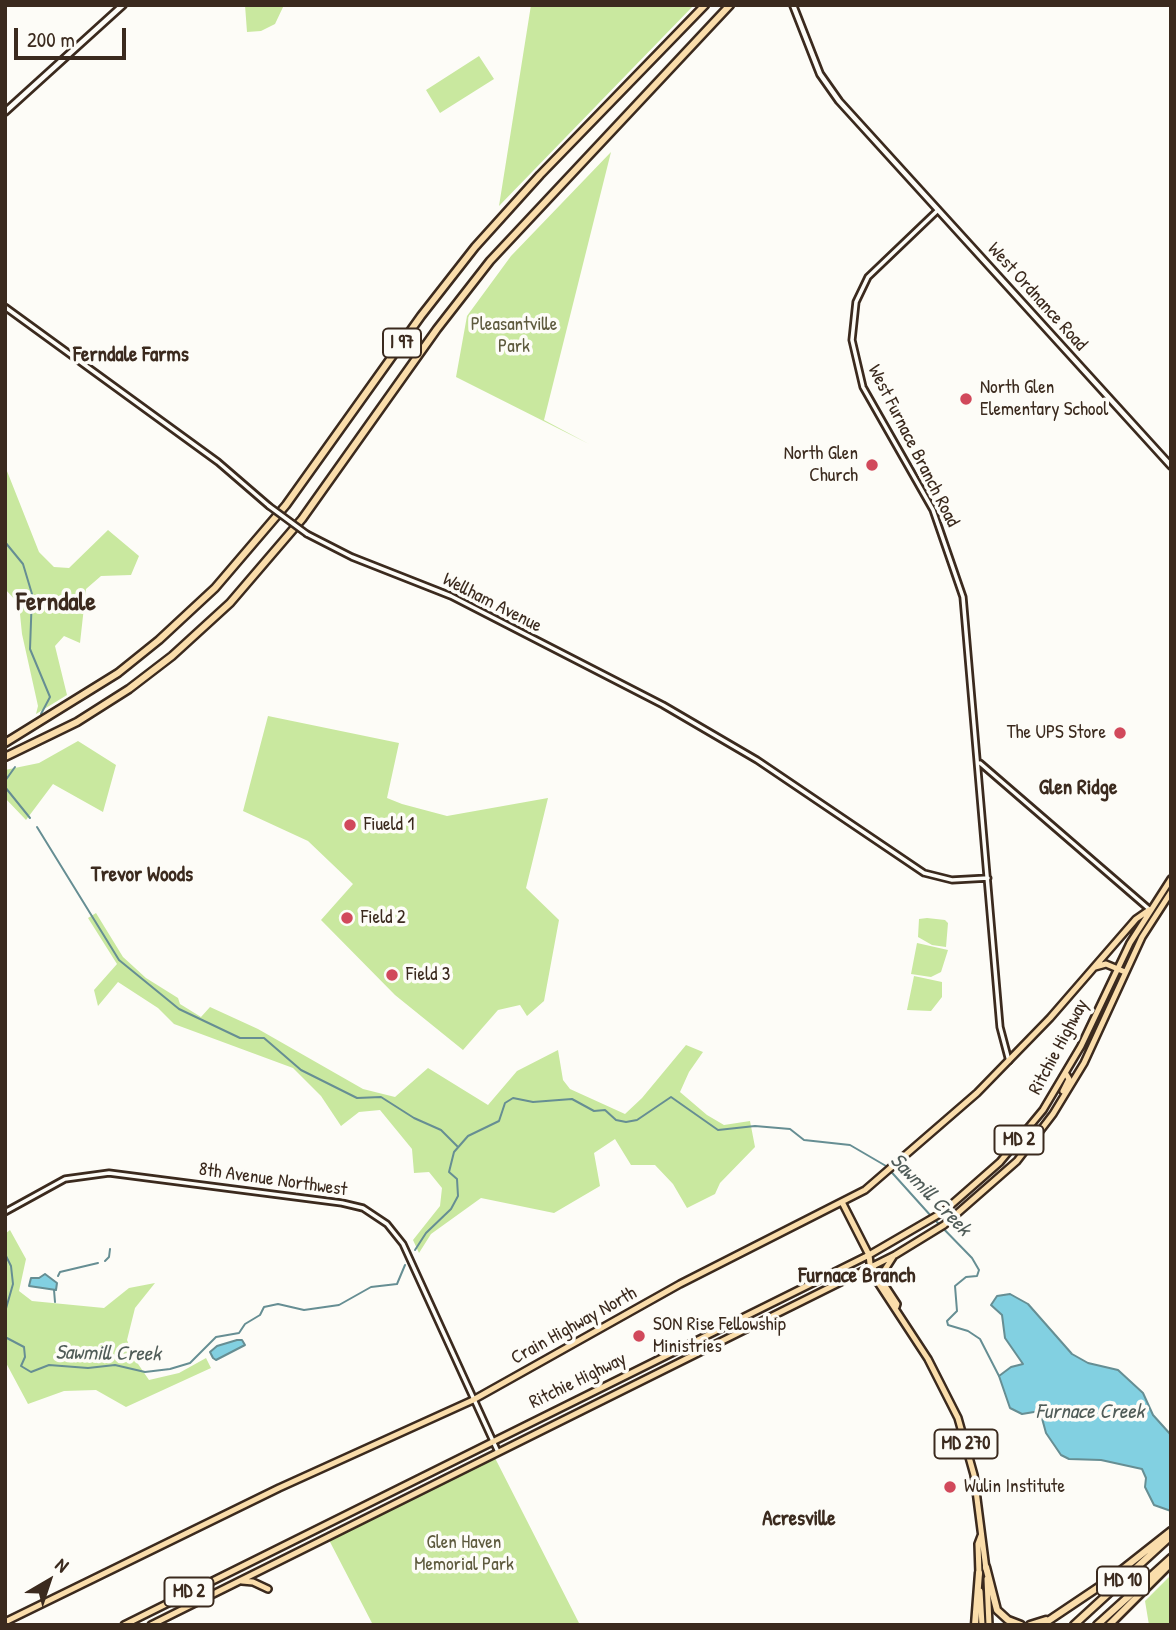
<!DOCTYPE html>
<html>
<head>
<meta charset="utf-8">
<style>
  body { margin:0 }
  #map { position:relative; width:1176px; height:1630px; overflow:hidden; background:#fdfcf7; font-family:"Patrick Hand",sans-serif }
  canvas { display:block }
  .frame { position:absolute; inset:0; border:7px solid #3b2a1e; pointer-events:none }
  .north { position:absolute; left:14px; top:1546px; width:70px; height:70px; -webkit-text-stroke:5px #fdfcf7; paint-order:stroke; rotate:39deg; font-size:19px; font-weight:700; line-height:28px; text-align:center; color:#3b2a1e }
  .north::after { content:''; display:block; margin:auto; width:24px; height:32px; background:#3b2a1e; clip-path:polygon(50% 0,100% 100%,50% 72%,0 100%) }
  .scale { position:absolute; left:14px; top:28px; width:112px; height:32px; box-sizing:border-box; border:4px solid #3b2a1e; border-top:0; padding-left:9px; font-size:21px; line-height:24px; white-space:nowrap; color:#3b2a1e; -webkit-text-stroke:5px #fdfcf7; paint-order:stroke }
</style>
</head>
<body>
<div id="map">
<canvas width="1176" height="1630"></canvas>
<div class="frame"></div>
<div class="north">N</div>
<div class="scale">200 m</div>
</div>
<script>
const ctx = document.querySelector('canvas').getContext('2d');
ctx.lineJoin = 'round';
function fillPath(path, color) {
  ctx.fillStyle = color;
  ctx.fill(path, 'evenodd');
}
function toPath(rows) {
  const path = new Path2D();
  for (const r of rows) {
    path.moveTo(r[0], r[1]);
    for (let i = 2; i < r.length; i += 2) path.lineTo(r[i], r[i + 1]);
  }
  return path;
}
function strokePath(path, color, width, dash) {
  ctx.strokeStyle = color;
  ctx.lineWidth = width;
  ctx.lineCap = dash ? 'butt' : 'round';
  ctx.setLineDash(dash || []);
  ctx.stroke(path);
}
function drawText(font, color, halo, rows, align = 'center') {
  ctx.font = font + ' "Patrick Hand",sans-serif';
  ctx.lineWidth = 7;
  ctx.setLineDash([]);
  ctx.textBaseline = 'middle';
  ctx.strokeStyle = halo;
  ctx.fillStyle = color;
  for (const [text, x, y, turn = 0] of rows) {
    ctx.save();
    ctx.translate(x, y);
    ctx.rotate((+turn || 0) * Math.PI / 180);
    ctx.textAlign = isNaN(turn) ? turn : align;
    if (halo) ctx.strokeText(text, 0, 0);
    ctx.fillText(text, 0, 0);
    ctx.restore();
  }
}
fillPath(toPath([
  [245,5,284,5,275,24,261,31,247,32],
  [531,5,694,5,499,206],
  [479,56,494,79,440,113,426,90],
  [611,152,544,420,589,444,456,377,467,316,511,256],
  [5,466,39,552,54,567,69,568,108,530,139,556,131,575,101,576,86,589,80,643,64,636,55,646,67,695,36,714,38,706,22,634,19,604,5,589],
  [268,716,399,743,387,798,402,804,447,816,548,798,526,888,559,920,544,1001,527,1016,520,1005,498,1010,463,1050,395,995,321,920,353,884,308,841,243,811],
  [78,741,116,765,103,812,53,784,26,820,5,798,5,770,39,763],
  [96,913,123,957,146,978,178,998,180,1004,201,1017,210,1007,258,1029,363,1089,395,1097,428,1068,488,1105,517,1071,558,1050,563,1080,570,1089,625,1114,642,1098,686,1045,703,1052,689,1072,680,1092,707,1115,724,1125,750,1121,755,1147,720,1183,715,1194,687,1208,673,1184,655,1165,631,1165,615,1139,594,1153,600,1186,554,1213,481,1198,431,1234,419,1253,413,1240,440,1206,442,1188,429,1172,414,1173,412,1149,380,1110,359,1112,341,1126,321,1096,293,1068,174,1024,158,1008,118,982,98,1006,94,990,117,964,88,918],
  [927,918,945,920,948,923,946,947,932,945,918,937,919,919],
  [917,943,948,950,941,972,931,977,911,974],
  [914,976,942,982,942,997,931,1011,907,1010],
  [10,1230,26,1259,19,1291,32,1301,104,1308,129,1288,155,1283,135,1308,127,1340,134,1358,149,1380,179,1373,206,1358,211,1368,126,1407,96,1390,64,1391,28,1404,5,1361,5,1234],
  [495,1458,580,1625,373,1625,329,1540],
  [1171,1575,1171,1625,1149,1625,1145,1601]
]), '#c9e89f');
const water = toPath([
  [45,1274,57,1283,56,1290,29,1286,31,1278,39,1278,45,1274],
  [1010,1294,1028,1304,1072,1354,1088,1363,1118,1370,1143,1393,1153,1415,1171,1435,1171,1511,1154,1505,1145,1487,1146,1478,1142,1469,1101,1460,1069,1459,1061,1455,1046,1433,1040,1411,1022,1414,1010,1408,999,1376,1011,1367,1023,1364,1005,1338,1002,1315,991,1305,997,1296,1010,1294],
  [237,1340,242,1340,245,1345,216,1360,213,1358,210,1352,217,1346,237,1340]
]);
fillPath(water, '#82d0e1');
strokePath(water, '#668e93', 2);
strokePath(toPath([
  [5,542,23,564,32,594,30,649,50,697,41,714],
  [5,781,15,767],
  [5,787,30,818],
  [37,827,119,960,179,1009,240,1038,264,1038,301,1070,357,1098,381,1097,414,1118,441,1130,458,1147],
  [935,1220,972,1258,979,1270,977,1276,966,1277,955,1286,957,1311,947,1321,948,1325,968,1331,980,1339,999,1376],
  [415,1250,426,1233,451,1209,458,1196,457,1179,449,1172,454,1152,468,1136,499,1121,505,1103,513,1098,533,1102,572,1099,594,1111,605,1110,616,1120,626,1122,637,1120,671,1097,718,1130,755,1126,790,1129,804,1140,850,1145,886,1166,931,1216],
  [5,1254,11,1266,13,1284,5,1312],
  [105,1261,109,1257,110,1249],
  [58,1276,60,1272,98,1263],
  [54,1290,55,1302],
  [5,1337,24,1347,25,1357,21,1366,31,1372,49,1365,88,1368,115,1365,145,1372,170,1369,190,1363,216,1337,239,1333,245,1324,260,1315,264,1307,278,1304,304,1310,339,1305,371,1287,397,1284,405,1265]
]), '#668e93', 2);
const tertiary = toPath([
  [938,210,868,277,856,302,852,340,863,387,933,510,963,597,1000,1027,1009,1061],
  [5,307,218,462,269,506],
  [307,534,352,557,451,596,663,705,757,760,924,873,952,880,988,878],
  [980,763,1149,909],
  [5,1212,65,1179,109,1173,342,1203,363,1208,387,1224,403,1244,498,1452]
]);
const secondary = toPath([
  [793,5,820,74,839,101,1171,466],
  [5,112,123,5]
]);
const primary = toPath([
  [1095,967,1106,964,1125,972],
  [1063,1091,1069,1079,1066,1074],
  [842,1202,869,1255,871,1272,928,1359,958,1418,974,1475,986,1569],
  [872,1266,897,1304,896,1307],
  [886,1283,884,1271,893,1257],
  [979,1574,978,1544,981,1536],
  [987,1579,989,1625],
  [242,1581,253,1582,268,1589],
  [980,1591,982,1625],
  [5,1622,279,1488,473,1400,680,1284,865,1190,977,1093,1050,1018,1136,919,1149,910],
  [124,1625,869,1255,943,1212,1000,1162,1043,1110,1081,1046,1130,943,1171,879],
  [151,1625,895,1255,944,1225,1017,1161,1053,1114,1084,1063,1142,937,1171,892]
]);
const motorway = toPath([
  [5,743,118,673,159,640,215,588,286,505,421,316,475,247,540,175,705,5],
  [5,757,77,722,129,689,172,656,230,603,302,519,437,329,490,261,730,5],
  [986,1567,997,1610,1008,1620,1021,1625],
  [975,1625,979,1573],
  [1030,1625,1046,1620],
  [1042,1625,1109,1580,1171,1531],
  [1074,1625,1171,1536],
  [1097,1625,1171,1558],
  [1109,1625,1170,1564]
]);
strokePath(tertiary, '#3b2a1e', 9);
strokePath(secondary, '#3b2a1e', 10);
strokePath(primary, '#3b2a1e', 10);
strokePath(motorway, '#3b2a1e', 11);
strokePath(tertiary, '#fdfcf7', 3.5);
strokePath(secondary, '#fdfcf7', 4.5);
strokePath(primary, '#faddab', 5);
strokePath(motorway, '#faddab', 6);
const tertiaryBridge = toPath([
  [269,506,307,534]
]);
strokePath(tertiaryBridge, '#3b2a1e', 9, []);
strokePath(tertiaryBridge, '#fdfcf7', 3.5);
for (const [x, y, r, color] of [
  [966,399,7,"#d1495b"],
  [872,465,7,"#d1495b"],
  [1120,733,7,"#d1495b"],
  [350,825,7,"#d1495b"],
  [347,918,7,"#d1495b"],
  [392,975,7,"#d1495b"],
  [639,1336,7,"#d1495b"],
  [950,1487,7,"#d1495b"]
]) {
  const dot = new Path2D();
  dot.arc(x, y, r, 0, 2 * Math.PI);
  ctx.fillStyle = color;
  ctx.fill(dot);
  strokePath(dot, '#fdfcf7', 2.5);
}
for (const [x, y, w] of [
  [402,343,38],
  [1019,1140,49],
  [966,1444,63],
  [1123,1581,52],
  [189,1592,49]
]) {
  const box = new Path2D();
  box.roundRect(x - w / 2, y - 14.5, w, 29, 5);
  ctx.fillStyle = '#fdfcf7';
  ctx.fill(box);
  strokePath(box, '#3b2a1e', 2);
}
drawText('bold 18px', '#3b2a1e', null, [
  ["I 97",402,343],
  ["MD 2",1019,1140],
  ["MD 270",966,1444],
  ["MD 10",1123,1581],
  ["MD 2",189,1592]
]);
drawText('19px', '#3b2a1e', '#fdfcf7', [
  ["West Ordnance Road",1037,297,48],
  ["West Furnace Branch Road",913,446,63],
  ["Wellham Avenue",492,603,27],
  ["Ritchie Highway",1059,1047,-62],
  ["8th Avenue Northwest",273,1180,8],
  ["Crain Highway North",574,1326,-29],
  ["Ritchie Highway",578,1381,-26]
]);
drawText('19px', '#5e5a3e', '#fdfcf7', [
  ["Pleasantville",514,325],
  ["Park",514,347],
  ["Glen Haven",464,1543],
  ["Memorial Park",464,1565]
]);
drawText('19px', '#3b2a1e', '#fdfcf7', [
  ["North Glen",980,388],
  ["Elementary School",980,410],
  ["North Glen",858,454,"right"],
  ["Church",858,476,"right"],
  ["The UPS Store",1106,733,"right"],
  ["Fiueld 1",364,825],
  ["Field 2",361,918],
  ["Field 3",406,975],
  ["SON Rise Fellowship",653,1325],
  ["Ministries",653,1347],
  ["Wulin Institute",964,1487]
], 'left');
drawText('bold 21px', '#3b2a1e', '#fdfcf7', [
  ["Ferndale Farms",131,355],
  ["Glen Ridge",1078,788],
  ["Trevor Woods",142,875],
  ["Furnace Branch",857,1276],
  ["Acresville",799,1519]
]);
drawText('italic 21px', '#505c58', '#fdfcf7', [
  ["Sawmill Creek",930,1195,46],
  ["Sawmill Creek",108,1354,1],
  ["Furnace Creek",1090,1412]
]);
drawText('bold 26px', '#3b2a1e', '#fdfcf7', [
  ["Ferndale",56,603]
]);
</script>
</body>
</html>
